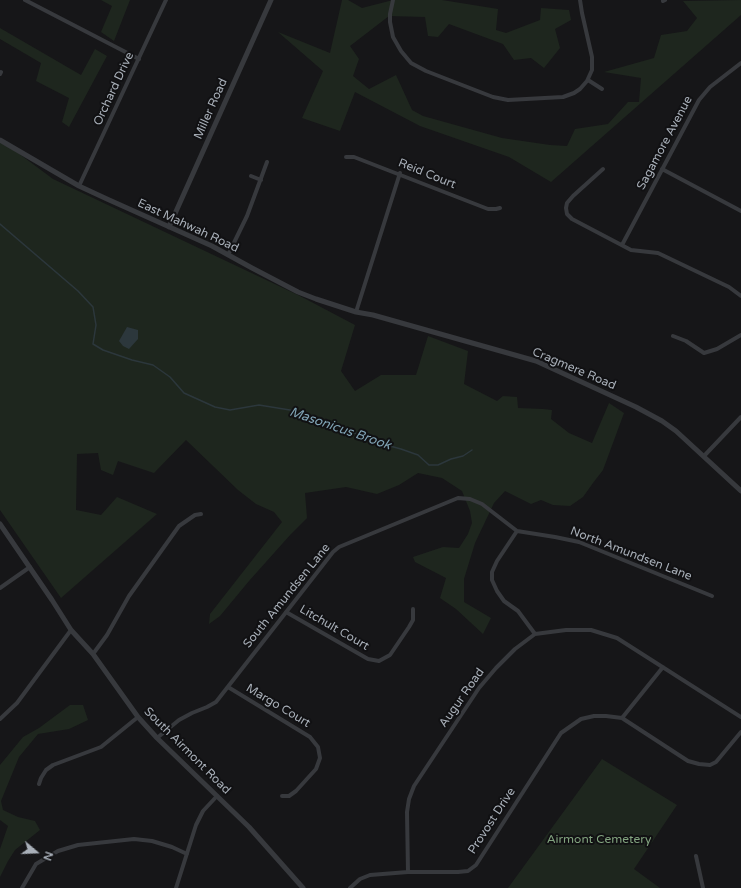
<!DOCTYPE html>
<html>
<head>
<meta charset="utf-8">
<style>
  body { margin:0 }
  #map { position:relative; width:741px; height:888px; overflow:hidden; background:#161618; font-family:"Varela Round",sans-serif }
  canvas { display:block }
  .north { position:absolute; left:16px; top:832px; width:40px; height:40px; -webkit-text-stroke:3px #111113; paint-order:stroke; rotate:109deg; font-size:11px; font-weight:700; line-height:16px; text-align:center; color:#a8afb8 }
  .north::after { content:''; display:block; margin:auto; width:14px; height:18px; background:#a8afb8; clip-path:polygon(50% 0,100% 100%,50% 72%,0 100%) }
</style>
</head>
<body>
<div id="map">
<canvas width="741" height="888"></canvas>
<div class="north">N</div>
</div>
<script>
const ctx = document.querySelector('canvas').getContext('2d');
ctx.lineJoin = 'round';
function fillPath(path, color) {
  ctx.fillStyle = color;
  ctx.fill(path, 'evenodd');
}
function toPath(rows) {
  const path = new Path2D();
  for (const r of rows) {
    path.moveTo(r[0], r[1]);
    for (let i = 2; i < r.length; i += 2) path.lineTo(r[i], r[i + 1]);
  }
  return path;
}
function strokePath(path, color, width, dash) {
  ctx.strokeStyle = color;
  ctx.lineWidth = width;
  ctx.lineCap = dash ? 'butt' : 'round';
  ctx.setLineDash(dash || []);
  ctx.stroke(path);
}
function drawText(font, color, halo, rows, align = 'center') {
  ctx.font = font + ' "Varela Round",sans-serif';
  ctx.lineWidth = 4;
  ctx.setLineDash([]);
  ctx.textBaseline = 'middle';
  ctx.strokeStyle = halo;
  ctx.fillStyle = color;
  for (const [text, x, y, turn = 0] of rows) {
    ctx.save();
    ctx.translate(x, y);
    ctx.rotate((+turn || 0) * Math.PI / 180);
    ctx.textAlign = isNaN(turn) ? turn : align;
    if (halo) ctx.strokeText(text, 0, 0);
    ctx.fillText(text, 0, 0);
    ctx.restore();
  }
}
fillPath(toPath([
  [101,0,130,0,114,41,101,32,112,6],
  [342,0,348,0,362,8,393,0,442,0,498,9,496,30,506,33,540,20,541,8,569,10,571,20,555,29,560,48,544,68,531,58,514,60,503,44,449,24,438,37,428,36,425,17,389,16,350,46,359,59,353,76,369,89,396,75,412,110,423,116,502,138,550,145,567,146,575,129,608,124,628,102,639,102,641,78,604,72,654,58,661,35,687,31,697,18,683,1,741,0,741,15,551,182,509,157,420,126,355,92,340,131,302,118,323,71,278,32,330,53],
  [0,28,81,75,95,49,107,56,69,127,62,122,69,98,36,81,41,63,0,39],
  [0,143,10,147,53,179,300,296,355,325,341,371,355,391,381,375,416,375,428,336,468,351,464,384,497,401,503,396,517,397,518,408,543,409,552,410,551,419,569,433,592,443,609,403,624,413,603,470,593,483,583,497,570,506,553,505,541,500,531,504,505,491,494,503,475,543,464,579,464,602,491,618,483,634,456,609,440,598,446,578,415,562,413,557,443,547,459,548,468,534,472,523,470,511,462,491,442,478,418,473,399,485,377,494,346,487,305,493,307,518,291,534,249,581,220,616,209,624,210,614,282,522,274,512,256,504,238,490,186,440,154,473,118,461,113,475,101,470,98,453,77,454,76,510,101,515,117,497,157,514,61,598,0,510],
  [70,705,83,705,88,720,69,729,38,734,19,757,1,801,3,810,18,817,35,821,40,830,15,850,8,861,0,877,0,849,8,826,0,820,0,765,23,737,39,728],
  [602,759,677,805,634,869,660,888,508,888]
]), '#1e261e');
fillPath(toPath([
  [127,327,138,330,138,339,129,349,123,346,119,341]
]), '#2c373c');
strokePath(toPath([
  [0,224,78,291,93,307,96,325,93,344,103,350,132,360,153,365,170,377,184,393,215,407,230,410,259,405,296,411,360,435,375,442,401,449,418,455,429,465,438,465,451,459,463,456,472,450]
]), '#2c373c', 1.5);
strokePath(toPath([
  [25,0,139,59],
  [393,0,390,14,390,22,393,37,401,51,411,63,426,71,493,97,508,100,563,97,574,93,580,89,587,81,592,70,592,57,582,13,580,0],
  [663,1,665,0],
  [0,74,1,72],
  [588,80,602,89],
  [346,157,354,157,488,209,496,209,500,208],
  [603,169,573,196,567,203,566,208,567,214,572,219,631,250,658,253,729,287,741,296],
  [662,169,741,211],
  [251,176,261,180],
  [79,186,166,0],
  [622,245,699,100,710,87,741,63],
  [228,255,247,216,267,162],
  [356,312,400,173],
  [673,336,686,341,704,353,717,349,741,335],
  [704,456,741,417],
  [517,531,497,561,492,572,492,580,497,591,504,601,518,611,535,634],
  [0,588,30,567],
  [286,612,368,659,379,661,390,655,409,627,413,620,413,609],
  [93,654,107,635,129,596,179,526,195,515,201,514],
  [228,687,310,737,318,747,320,758,316,769,296,791,289,796,282,796],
  [622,718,663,667],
  [0,719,17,703,71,630],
  [157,738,179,720,192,713,207,707,216,702,333,552,339,547,458,498,470,499,482,504,517,531,555,537,579,542,712,596],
  [39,784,41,778,46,770,53,765,101,747,138,717],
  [696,856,703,888],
  [408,872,407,812,409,799,414,786,479,688,496,668,515,649,535,634,566,630,591,630,617,638,741,717],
  [22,888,36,864,58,851,78,845,134,839,152,841,172,847,187,854],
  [176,888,196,825,203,811,217,796],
  [350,888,360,879,370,875,408,872,458,872,468,871,476,865,561,733,581,719,594,716,606,716,622,718,688,761,699,764,710,765,716,762,741,732]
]), '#37393d', 4);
strokePath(toPath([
  [0,140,79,186,107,199,212,246,252,268,298,292,316,299,356,312,373,315,536,361,636,407,662,421,676,431,741,491],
  [169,227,271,0],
  [0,524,52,600,71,630,93,654,138,717,157,738,249,827,303,888]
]), '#37393d', 5);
drawText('12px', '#a8afb8', '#111113', [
  ["Orchard Drive",114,89,-65],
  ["Miller Road",211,109,-66],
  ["Sagamore Avenue",665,143,-62],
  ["Reid Court",427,174,22],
  ["East Mahwah Road",188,226,25],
  ["Cragmere Road",574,369,23],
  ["North Amundsen Lane",631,554,21],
  ["South Amundsen Lane",287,596,-51],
  ["Litchult Court",334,628,30],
  ["Augur Road",462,698,-55],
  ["Margo Court",278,706,31],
  ["South Airmont Road",187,751,45],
  ["Provost Drive",492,821,-57]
]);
drawText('12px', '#82a37f', '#111113', [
  ["Airmont Cemetery",599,840]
]);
drawText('italic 13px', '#7fa2b3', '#111113', [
  ["Masonicus Brook",340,429,19]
]);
</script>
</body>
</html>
